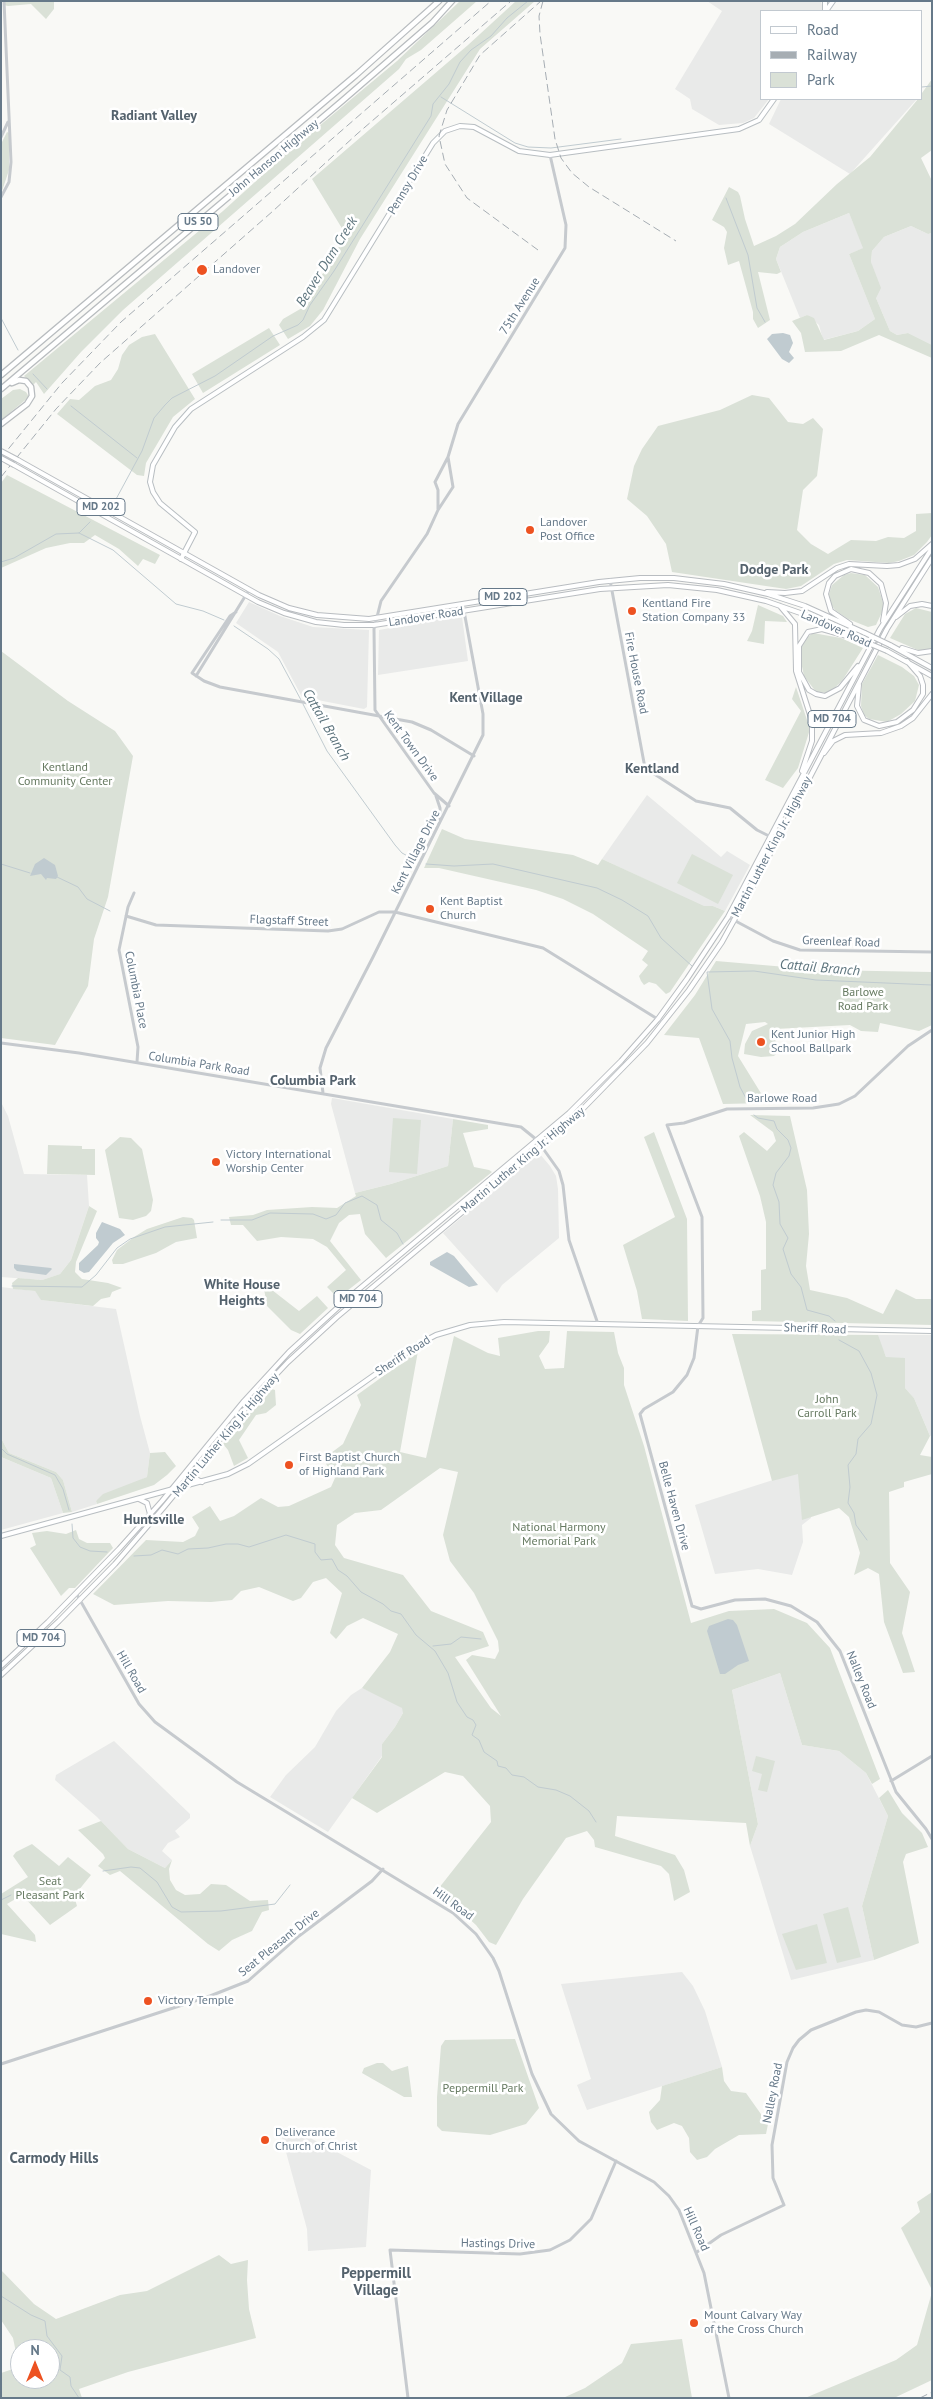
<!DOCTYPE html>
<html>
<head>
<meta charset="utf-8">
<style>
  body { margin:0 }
  #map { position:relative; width:933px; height:2399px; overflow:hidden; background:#f9f9f6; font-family:"PT Sans",sans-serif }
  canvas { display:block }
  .frame { position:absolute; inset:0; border:2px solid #667989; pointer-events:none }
  .legend { position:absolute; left:760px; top:10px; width:162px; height:90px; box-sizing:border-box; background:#fff; border:1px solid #c2c9d0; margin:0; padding:6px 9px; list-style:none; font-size:15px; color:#667989 }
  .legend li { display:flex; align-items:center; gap:10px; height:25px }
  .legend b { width:25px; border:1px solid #c2c9d0 }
  .north { position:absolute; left:10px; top:2339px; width:50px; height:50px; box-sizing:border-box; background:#fff; border:1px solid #c2c9d0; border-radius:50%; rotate:0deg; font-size:14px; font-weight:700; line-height:20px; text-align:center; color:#667989 }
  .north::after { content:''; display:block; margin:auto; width:18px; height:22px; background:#ed5221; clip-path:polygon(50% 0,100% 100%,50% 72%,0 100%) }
</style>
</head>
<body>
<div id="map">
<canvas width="933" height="2399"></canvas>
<div class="frame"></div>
<ul class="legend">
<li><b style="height:6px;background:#fff"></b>Road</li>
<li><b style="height:6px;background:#a6adb3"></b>Railway</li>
<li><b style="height:14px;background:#dae1d7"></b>Park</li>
</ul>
<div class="north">N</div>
</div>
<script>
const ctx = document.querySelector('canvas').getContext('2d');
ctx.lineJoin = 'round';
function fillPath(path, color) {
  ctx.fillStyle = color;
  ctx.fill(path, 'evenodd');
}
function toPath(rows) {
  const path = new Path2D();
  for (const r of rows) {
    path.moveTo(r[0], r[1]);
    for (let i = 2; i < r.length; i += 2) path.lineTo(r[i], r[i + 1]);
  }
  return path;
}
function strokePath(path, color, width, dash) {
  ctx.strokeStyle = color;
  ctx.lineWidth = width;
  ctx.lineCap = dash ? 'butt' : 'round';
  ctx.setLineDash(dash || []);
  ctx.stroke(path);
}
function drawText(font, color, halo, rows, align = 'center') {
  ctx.font = font + ' "PT Sans",sans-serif';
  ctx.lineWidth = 5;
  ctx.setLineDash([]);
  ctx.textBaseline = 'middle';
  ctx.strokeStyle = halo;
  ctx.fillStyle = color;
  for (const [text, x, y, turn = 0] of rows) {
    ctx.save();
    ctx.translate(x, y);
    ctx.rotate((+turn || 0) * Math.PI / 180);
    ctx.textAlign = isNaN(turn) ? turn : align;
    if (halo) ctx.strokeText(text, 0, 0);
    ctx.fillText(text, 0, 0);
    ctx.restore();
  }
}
fillPath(toPath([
  [707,1,821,1,823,9,821,11,762,11,762,99,769,99,754,118,743,123,719,125,692,109,690,99,675,89,722,11],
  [781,99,917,99,850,174,769,124],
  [849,213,864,248,849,254,875,319,858,331,823,340,819,325,807,315,800,318,776,259,780,247,803,232],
  [911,226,928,234,932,233,932,345,908,333,897,335,890,331,876,298,871,262,872,251,884,237],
  [249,602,280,616,313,627,369,630,367,707,364,709,302,697,278,652,236,623],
  [459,616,462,617,468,661,378,675,379,630],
  [647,795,721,857,727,851,750,865,725,911,713,906,704,907,602,859],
  [332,1098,453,1119,448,1166,391,1184,355,1193,331,1104],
  [1,1102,8,1116,24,1174,87,1175,89,1206,71,1260,60,1274,42,1280,1,1277],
  [539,1153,550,1166,556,1176,558,1189,559,1238,502,1285,497,1293,443,1233],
  [1,1287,35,1291,42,1300,116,1309,140,1416,150,1453,147,1477,96,1501,97,1504,72,1512,63,1480,56,1472,9,1453,1,1438],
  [876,1335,932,1335,932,1435,930,1436,914,1398,896,1378],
  [823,1445,813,1487,811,1518,802,1525,803,1542,792,1575,758,1569,715,1574,695,1505,773,1480],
  [1,1457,51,1478,63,1513,1,1530],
  [780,1673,802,1745,839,1751,866,1773,888,1816,862,1906,874,1960,791,1980,750,1846,758,1824,732,1690],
  [362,1688,386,1698,403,1708,403,1713,395,1727,382,1744,382,1756,328,1832,270,1797,286,1775,315,1747,336,1711,351,1695],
  [114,1741,190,1814,190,1818,175,1831,180,1837,168,1843,162,1851,172,1860,165,1868,128,1849,97,1817,55,1780,56,1775],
  [682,1972,693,1986,705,2011,722,2067,587,2110,577,2085,591,2079,561,1984],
  [280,2130,295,2130,371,2170,366,2247,308,2251,307,2229]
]), '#e9eae9');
fillPath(toPath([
  [4,1,54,1,54,9,46,19,31,4,8,6,4,5],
  [460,1,477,1,421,50,406,59,399,69,123,310,81,352,44,394,36,382,33,385,24,376,223,211,288,152,397,61],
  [516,1,535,1,480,49,360,239,323,310,310,326,288,339,279,325,283,319,302,308,346,235,312,179,468,45],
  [932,79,932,150,921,158,932,181,932,233,928,234,911,226,884,237,872,251,871,262,881,288,876,298,890,331,897,335,908,333,932,345,932,358,879,335,841,351,805,352,801,333,792,321,807,315,814,318,824,340,858,331,875,319,849,254,863,248,849,213,803,232,780,247,776,259,781,272,777,274,758,272,770,320,758,328,753,319,753,312,739,261,728,265,724,248,727,232,724,227,712,220,729,187,738,192,740,196,745,219,754,246,776,236,795,224,837,184,870,157,918,99,922,99,922,93],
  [7,132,9,133,9,170,1,194,2,142],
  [269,328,280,345,203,393,192,374],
  [155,334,195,399,173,417,146,463,144,476,137,475,57,414,70,399,79,400,95,386,111,380,118,369,122,355,129,345,142,337],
  [20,389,26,392,29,397,1,420,1,399,13,390],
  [752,395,769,398,788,422,803,424,813,418,823,429,817,476,803,490,797,530,811,544,828,554,851,540,876,541,888,537,904,538,916,531,916,514,932,513,932,535,927,542,914,555,899,561,889,563,847,560,834,564,801,586,786,589,672,572,666,544,647,516,627,499,634,466,642,449,658,426,720,410],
  [7,475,160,555,155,564,143,559,138,566,119,549,95,535,84,543,70,543,46,548,1,568,1,483],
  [851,573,865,575,878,587,883,602,883,610,876,625,868,627,848,619,835,610,830,603,829,594,832,585,844,575],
  [758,605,783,616,787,622,765,621,764,644,747,641,752,631],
  [916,608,932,612,932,648,928,650,920,651,890,638,905,614],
  [813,633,841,638,863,648,842,681,829,693,816,692,804,676,800,657,802,646,806,638],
  [1,651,68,701,115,731,133,756,108,897,94,939,88,986,55,1045,1,1038],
  [878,655,902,667,914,676,919,685,915,701,901,714,887,722,869,719,864,715,861,706,862,684],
  [796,687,810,729,798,768,783,788,765,780,801,711,792,699],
  [442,829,465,839,573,855,598,865,602,859,704,906,713,906,725,911,685,970,670,992,666,994,656,984,649,982,644,985,641,981,639,976,648,965,642,960,648,951,593,914,563,899,536,890,439,868,424,868],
  [692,854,733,875,718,904,677,883],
  [716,961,821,970,932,972,932,1025,919,1031,880,1023,878,1032,861,1031,850,1025,775,1029,776,1054,774,1056,761,1057,744,1054,745,1044,752,1031,768,1024,765,1022,746,1024,738,1056,767,1103,723,1104,699,1038,664,1035,695,995],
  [750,1115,790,1116,807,1190,809,1234,806,1266,810,1290,847,1298,883,1314,896,1289,916,1299,932,1299,932,1325,752,1321,752,1311,761,1310,761,1270,766,1269,766,1222,760,1196,739,1136,744,1132,767,1151,776,1141,773,1132],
  [393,1118,421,1120,417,1174,389,1172],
  [453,1119,488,1125,488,1129,463,1133,474,1167,489,1170,492,1172,386,1258,365,1234,360,1214,349,1215,339,1223,330,1241,361,1280,338,1298,327,1287,346,1270,327,1247,313,1239,281,1237,257,1241,243,1225,231,1225,229,1217,253,1215,267,1210,312,1207,337,1208,356,1196,355,1193,391,1184,448,1166],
  [654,1132,687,1219,688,1321,642,1319,637,1291,623,1245,675,1217,644,1137],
  [120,1137,131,1138,142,1149,153,1200,151,1211,146,1216,133,1220,119,1218,105,1150],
  [48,1145,82,1146,82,1149,95,1149,95,1175,47,1174],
  [89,1206,97,1211,76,1262,75,1272,82,1279,108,1283,122,1288,112,1292,110,1297,101,1299,93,1306,41,1300,35,1291,13,1289,12,1283,18,1278,42,1280,60,1274,71,1260],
  [183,1217,192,1218,194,1220,197,1238,176,1242,156,1253,123,1264,113,1264,112,1260,117,1250,134,1237,147,1229],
  [263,1283,299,1311,317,1296,328,1308,300,1334,291,1330,267,1306],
  [538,1331,550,1331,549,1342,539,1356,545,1369,564,1368,567,1331,614,1332,618,1353,624,1368,624,1385,644,1446,691,1623,729,1611,774,1609,807,1623,830,1648,880,1779,872,1784,866,1773,839,1751,802,1745,780,1673,732,1690,758,1824,750,1846,746,1823,617,1816,615,1836,675,1855,684,1870,690,1892,674,1901,669,1874,661,1866,595,1847,594,1840,587,1831,566,1838,523,1899,496,1945,489,1942,476,1925,456,1907,435,1893,491,1822,490,1806,463,1776,445,1772,377,1813,352,1798,382,1757,382,1744,395,1727,403,1713,402,1708,362,1688,390,1652,398,1634,363,1618,347,1626,336,1639,330,1633,342,1593,326,1578,313,1582,301,1598,293,1601,259,1587,241,1591,232,1600,211,1602,168,1601,114,1605,93,1594,146,1540,183,1542,195,1536,199,1528,192,1517,210,1506,220,1521,234,1516,261,1498,278,1507,289,1506,331,1487,335,1478,323,1459,343,1444,361,1405,357,1395,418,1351,400,1452,426,1458,454,1336,488,1353,500,1356,498,1338],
  [440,1468,458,1472,443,1535,450,1561,474,1593,498,1641,499,1651,495,1659,472,1655,466,1660,501,1716,491,1708,455,1657,489,1646,483,1632,431,1611,403,1575,344,1558,335,1545,337,1525,355,1513,381,1510],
  [732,1334,876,1335,878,1335,886,1357,905,1358,905,1388,914,1398,930,1436,920,1455,932,1457,932,1474,904,1482,904,1487,889,1492,890,1563,910,1592,902,1633,915,1672,903,1673,884,1622,879,1574,868,1568,854,1575,860,1553,849,1517,839,1508,802,1520,798,1474,772,1481],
  [269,1388,275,1390,276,1405,266,1413,256,1415,239,1440,248,1458,234,1466,228,1450,223,1444],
  [1,1438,9,1453,56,1472,63,1480,72,1512,63,1513,51,1478,1,1457],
  [165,1452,176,1466,167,1475,154,1485,97,1504,96,1501,103,1494,147,1477,150,1453],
  [76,1530,79,1539,87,1543,110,1543,113,1548,75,1588,69,1588,61,1596,30,1548,36,1545,32,1533,47,1531,66,1534],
  [756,1756,775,1761,767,1792,758,1790,762,1774,752,1771],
  [888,1790,902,1813,922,1833,928,1847,906,1854,903,1862,919,1943,874,1960,862,1906,888,1816,879,1798],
  [101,1821,128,1849,165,1868,172,1860,169,1869,170,1880,176,1890,185,1895,200,1894,211,1884,226,1885,250,1901,268,1900,269,1910,262,1912,252,1931,232,1940,219,1951,208,1944,120,1871,110,1875,98,1866,105,1858,103,1854,78,1830],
  [32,1844,59,1866,68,1857,91,1875,74,1896,77,1906,50,1925,22,1895,7,1904,35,1935,36,1942,1,1934,1,1894,28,1877,13,1856,16,1852],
  [848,1907,861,1957,837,1963,823,1914],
  [817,1924,827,1963,796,1970,782,1934],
  [515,2039,539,2108,526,2124,490,2135,442,2131,437,2126,437,2097,441,2046,445,2040],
  [377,2063,383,2063,392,2071,408,2066,412,2097,404,2097,362,2073,364,2068],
  [722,2067,724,2081,731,2091,746,2093,768,2124,766,2134,739,2135,715,2149,707,2157,697,2160,690,2152,689,2138,682,2126,674,2123,657,2130,651,2122,649,2112,660,2100,662,2086],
  [932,2192,932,2290,901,2228,920,2212,917,2202],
  [219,2255,231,2264,248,2260,247,2280,249,2309,256,2338,128,2372,79,2389,82,2398,1,2398,1,2373,19,2367,13,2338,1,2320,1,2270,34,2304,56,2319,120,2295,147,2291],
  [20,2349,50,2349,50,2379,20,2379],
  [932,2292,932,2380,894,2398,805,2398,896,2360,917,2345],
  [682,2339,692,2398,563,2398,585,2388,622,2363,631,2344]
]), '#dae1d7');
fillPath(toPath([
  [783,333,790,335,793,343,789,352,794,358,789,363,782,359,767,339,772,334],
  [44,858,55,865,58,876,56,879,47,878,46,880,41,874,30,876,35,864],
  [102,1222,120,1229,125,1235,113,1243,89,1272,84,1273,79,1270,79,1263,98,1245,99,1242,96,1238,96,1233],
  [447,1252,454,1256,478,1285,469,1287,430,1265,430,1262],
  [14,1264,51,1268,52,1269,46,1275,17,1271,14,1268],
  [728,1619,733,1620,737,1625,749,1661,738,1665,725,1674,720,1674,707,1631,709,1626]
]), '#c0cbd0');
strokePath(toPath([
  [922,87,932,86],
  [441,97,515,143,528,147,551,148,621,139],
  [726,198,748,255,757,308,765,322],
  [1,318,18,350],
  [33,374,47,389],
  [71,406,137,458],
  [115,501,142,451,154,418,165,405,172,398,215,376,273,336,298,325,303,320,310,305,334,271,431,116,433,104,449,84,460,62,471,50,491,36,507,18,528,1],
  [79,533,113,550,176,604,203,611,224,620],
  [1,562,14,558,56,534,79,533,90,522],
  [234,626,268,649,279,659,301,700],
  [303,704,327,751,395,845,402,853,417,861],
  [1,864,30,873],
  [426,864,454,866,493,864,597,888,622,900,648,916,661,938,692,966],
  [57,877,78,887,87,899,110,911],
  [748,1102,740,1087,732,1058,730,1041,712,1009,707,972,754,971,816,980,932,985],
  [754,1115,758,1118,774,1121,777,1129,788,1140,791,1148,789,1156,776,1173,773,1185,779,1202,780,1224,788,1238,783,1249,791,1274,801,1287,807,1310,829,1316,835,1321],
  [221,1220,252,1220,270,1213,313,1214,326,1219,336,1215,345,1203,362,1196,377,1205,381,1220,397,1233,403,1244],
  [12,1286,82,1287,96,1275,117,1248,130,1239,165,1227,213,1222],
  [839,1340,859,1351,871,1373,877,1395,871,1424,858,1439,856,1454,848,1465,850,1487,848,1503,854,1513,856,1525,867,1540],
  [1,1448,7,1454,55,1475,63,1489,69,1510],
  [72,1524,73,1538,80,1547,90,1551,107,1552],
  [134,1556,151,1555,162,1550,178,1554,188,1549,208,1548,226,1544,238,1544,249,1547,286,1535,315,1544,315,1552,321,1560,332,1559,338,1570,347,1576,361,1592,383,1604,391,1611,401,1614,416,1635,435,1651,448,1673,457,1702,467,1717,473,1720,476,1725,472,1735,479,1740,484,1752,497,1761,498,1766,506,1768,512,1775,524,1777,538,1787,556,1790,570,1796,589,1811,596,1822],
  [433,1646,451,1644,461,1637,481,1639],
  [103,1871,131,1867,140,1868,157,1882,172,1907,181,1912,221,1911,275,1904,290,1885],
  [1,1900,11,1895],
  [1,2296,31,2315,45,2321,47,2336,62,2356,60,2370,70,2377,71,2386,79,2398]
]), '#c0cbd0', 1);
const secondary = toPath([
  [825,11,825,1],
  [826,11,833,1],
  [181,559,195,532,160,503,153,492,150,482,153,465,175,427,191,409,303,337,324,320,433,143,445,131,460,126,474,127,519,151,550,155,739,129,759,120,774,99],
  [1,1536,228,1474,248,1464,417,1345,436,1335,470,1325,504,1322,932,1331]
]);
const primary = toPath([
  [18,460,259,595,289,608,317,615,369,619,599,582,640,578,674,578,724,584,768,594,805,606,865,633],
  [14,465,258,602,284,613,316,622,344,625,374,625,600,589,668,585,717,590,766,601,806,615,861,640],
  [767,592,785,593,802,591,837,568,849,564,887,566,899,565,915,559,932,544],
  [780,606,795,624,796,671,812,721,812,741,802,771],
  [896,617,910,606,922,604,932,606],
  [850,624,831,611,826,594,829,583,835,576,851,569,869,573,881,584,886,603,883,621],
  [850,637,822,629,808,632,799,646,799,672,809,690,816,694,825,696,840,688,858,666],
  [890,645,932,668],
  [902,648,918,653,932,651],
  [887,651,932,676],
  [859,685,857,706,864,720,879,726,897,722,913,710,923,694,923,685,920,676,907,661],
  [824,753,833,741,845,735,881,733,901,726,913,718,932,694],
  [194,1471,196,1479,202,1482],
  [139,1499,147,1503,150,1514],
  [1,1666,48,1622,119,1549,162,1501,244,1401,289,1352,346,1300,569,1113,621,1061,658,1019,687,979,728,917,880,629,932,548],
  [1,1675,59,1621,115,1564,164,1507,255,1397,288,1362,337,1317,570,1122,647,1043,689,990,722,942,759,875,887,629,932,558]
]);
const motorway = toPath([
  [1,375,356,75,439,1],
  [1,389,342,101,432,23,452,1],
  [1,424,27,404,32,396,31,387,26,381,19,380,12,383]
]);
strokePath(secondary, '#b8bec2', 6);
strokePath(primary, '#b9bdc1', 6);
strokePath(motorway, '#b8bcbf', 7);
strokePath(toPath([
  [1,137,8,122],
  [1,197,9,182,11,162,4,1],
  [438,509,438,490,435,482,448,457],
  [610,580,645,768,696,801,730,808,757,830,777,840],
  [236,612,230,616,192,673,204,681,220,687,412,722,431,730,474,756],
  [196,676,249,590],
  [436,796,440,808,440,821],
  [449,806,434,793,375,710,374,629,381,601,427,534,438,510,453,487,448,457,458,424,565,248,566,225,550,155],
  [134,893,128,907,119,950,138,1047,137,1062],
  [126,916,156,925,328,931,342,929,379,912,395,912,543,948,664,1023],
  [728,917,773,941,800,950,932,952],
  [932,1030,908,1046,855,1096,839,1104,813,1108,727,1109,684,1123,667,1125,702,1217,703,1318,698,1326,694,1358,687,1375,673,1392,644,1409,640,1414,692,1606,701,1609,735,1600,765,1599,791,1606,817,1622,840,1651,896,1792,926,1829,932,1839],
  [1,1043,79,1053,521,1127,537,1140,559,1171,563,1185,569,1240,598,1324],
  [323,1093,320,1068,326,1048,373,957,483,735,483,714,464,611],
  [76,1593,139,1704,155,1722,237,1782,453,1913,476,1934,493,1958,499,1971,532,2074,551,2114,579,2141,654,2182,669,2196,679,2210,704,2273,729,2398],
  [891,1781,932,1756],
  [1,2064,210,1996,248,1981,299,1936,372,1881,383,1869],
  [697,2252,721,2235,784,2205,773,2178,772,2145,787,2062,793,2048,799,2040,811,2030,856,2012,866,2010,879,2012,902,2025,916,2027,932,2023],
  [408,2398,390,2250,520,2254,550,2250,570,2240,591,2219,616,2161]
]), '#c6cace', 3);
strokePath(secondary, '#fff', 4);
strokePath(primary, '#fff', 4);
strokePath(motorway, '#fff', 4.5);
strokePath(toPath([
  [543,1,539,16,540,34,555,139,561,158,572,173,589,187,676,241],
  [538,250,467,198,445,164,439,136,447,110,480,55,541,1],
  [1,458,62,383,121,322,491,1],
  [1,477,56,409,100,363,273,211,357,134,511,1],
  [920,2398,932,2392]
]), '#a6adb3', 1, [8, 4]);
const primaryBridge = toPath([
  [1,451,18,460],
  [1,458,14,465],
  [865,633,890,645],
  [861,640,887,651]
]);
strokePath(primaryBridge, '#b9bdc1', 6, []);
strokePath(primaryBridge, '#fff', 4);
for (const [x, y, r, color] of [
  [202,270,6,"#ed5221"],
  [530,530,5,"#ed5221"],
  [632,611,5,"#ed5221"],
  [430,909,5,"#ed5221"],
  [761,1042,5,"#ed5221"],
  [216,1162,5,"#ed5221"],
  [289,1465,5,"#ed5221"],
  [148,2001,5,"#ed5221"],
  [265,2140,5,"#ed5221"],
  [694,2323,5,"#ed5221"]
]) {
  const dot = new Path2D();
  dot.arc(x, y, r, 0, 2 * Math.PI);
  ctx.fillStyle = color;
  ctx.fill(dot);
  strokePath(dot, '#fff', 2);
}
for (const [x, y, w] of [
  [198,222,40],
  [101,507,48],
  [503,597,48],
  [832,719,48],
  [358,1299,48],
  [41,1638,48]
]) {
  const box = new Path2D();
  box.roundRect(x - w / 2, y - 8.5, w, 17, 4);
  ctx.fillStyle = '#fff';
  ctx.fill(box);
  strokePath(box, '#667989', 1);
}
drawText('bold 11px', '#667989', null, [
  ["US 50",198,222],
  ["MD 202",101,507],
  ["MD 202",503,597],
  ["MD 704",832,719],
  ["MD 704",358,1299],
  ["MD 704",41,1638]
]);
drawText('12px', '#667989', '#fff', [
  ["John Hanson Highway",274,158,-40],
  ["Pennsy Drive",408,185,-59],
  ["75th Avenue",520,306,-58],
  ["Landover Road",426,617,-9],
  ["Landover Road",836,629,24],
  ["Fire House Road",636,673,79],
  ["Kent Town Drive",411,746,54],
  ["Martin Luther King Jr. Highway",772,847,-62],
  ["Kent Village Drive",416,852,-63],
  ["Flagstaff Street",289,921,2],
  ["Greenleaf Road",841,942,2],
  ["Columbia Place",136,990,79],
  ["Columbia Park Road",199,1064,9],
  ["Barlowe Road",782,1099],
  ["Martin Luther King Jr. Highway",523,1160,-40],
  ["Sheriff Road",815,1329,2],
  ["Sheriff Road",403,1356,-33],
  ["Martin Luther King Jr. Highway",226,1435,-50],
  ["Belle Haven Drive",674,1506,75],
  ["Hill Road",131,1672,60],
  ["Nalley Road",861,1680,68],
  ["Hill Road",453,1904,36],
  ["Seat Pleasant Drive",279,1943,-39],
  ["Nalley Road",773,2093,-79],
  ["Hill Road",696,2229,66],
  ["Hastings Drive",498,2244,1]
]);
drawText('12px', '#667989', '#fff', [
  ["Landover",213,270],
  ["Landover",540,523],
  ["Post Office",540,537],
  ["Kentland Fire",642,604],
  ["Station Company 33",642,618],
  ["Kent Baptist",440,902],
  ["Church",440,916],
  ["Kent Junior High",771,1035],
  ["School Ballpark",771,1049],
  ["Victory International",226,1155],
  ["Worship Center",226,1169],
  ["First Baptist Church",299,1458],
  ["of Highland Park",299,1472],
  ["Victory Temple",158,2001],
  ["Deliverance",275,2133],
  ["Church of Christ",275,2147],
  ["Mount Calvary Way",704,2316],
  ["of the Cross Church",704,2330]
], 'left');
drawText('12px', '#667a61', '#fff', [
  ["Kentland",65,768],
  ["Community Center",65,782],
  ["Barlowe",863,993],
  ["Road Park",863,1007],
  ["John",827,1400],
  ["Carroll Park",827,1414],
  ["National Harmony",559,1528],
  ["Memorial Park",559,1542],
  ["Seat",50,1882],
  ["Pleasant Park",50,1896],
  ["Peppermill Park",483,2089]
]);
drawText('bold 14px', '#54626d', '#fff', [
  ["Radiant Valley",154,116],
  ["Dodge Park",774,570],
  ["Kent Village",486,698],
  ["Kentland",652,769],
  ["Columbia Park",313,1081],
  ["White House",242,1285],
  ["Heights",242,1301],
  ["Huntsville",154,1520]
]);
drawText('italic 14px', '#5d747d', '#fff', [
  ["Beaver Dam Creek",327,262,-58],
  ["Cattail Branch",326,725,60],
  ["Cattail Branch",820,968,5]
]);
drawText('bold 15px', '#54626d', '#fff', [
  ["Carmody Hills",54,2159],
  ["Peppermill",376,2274],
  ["Village",376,2291]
]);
</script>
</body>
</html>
